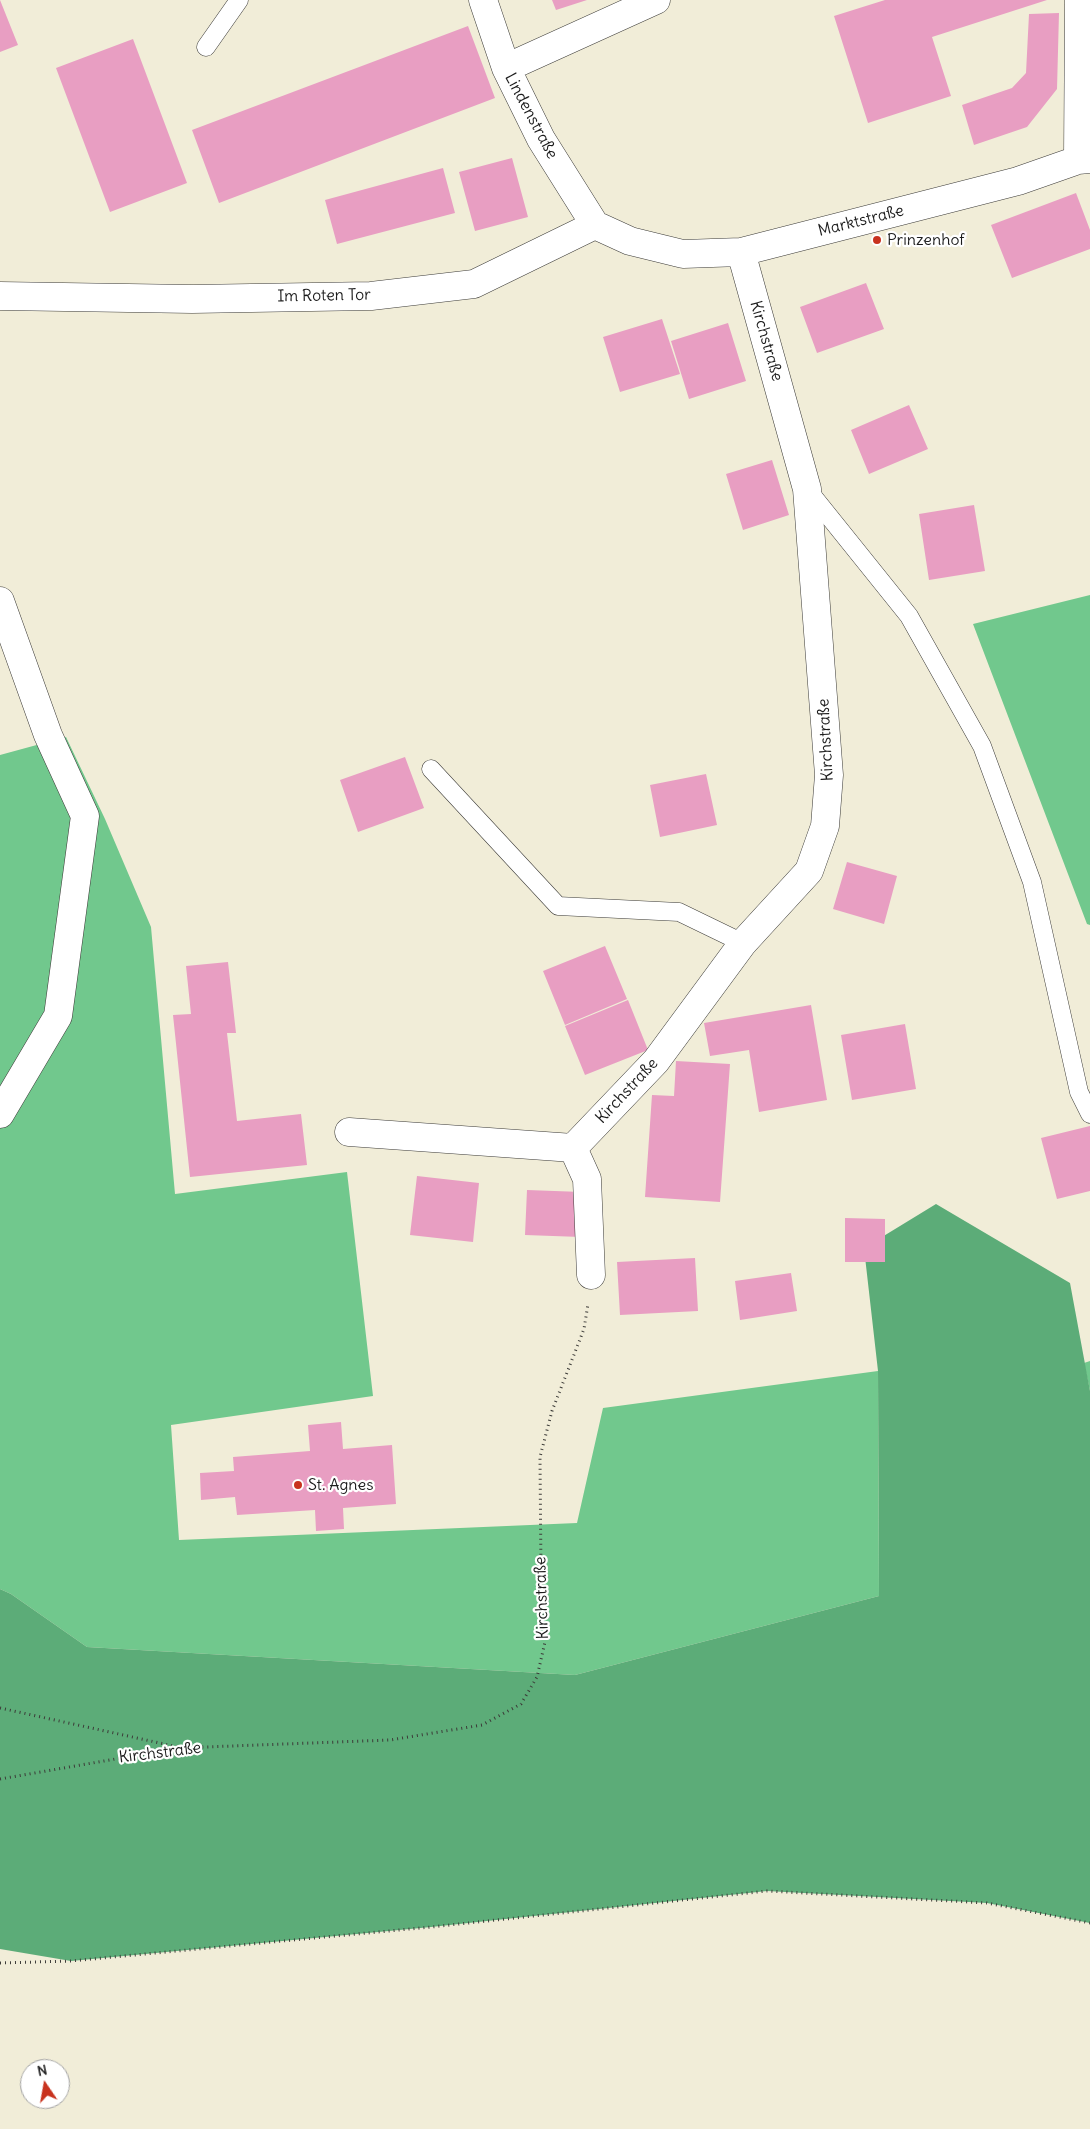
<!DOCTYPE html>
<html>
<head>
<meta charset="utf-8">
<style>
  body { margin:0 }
  #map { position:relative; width:1090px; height:2129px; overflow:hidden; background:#f1edd8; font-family:Delius,sans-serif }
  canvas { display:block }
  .north { position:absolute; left:20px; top:2059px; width:50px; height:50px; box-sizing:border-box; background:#fff; border:1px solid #a4a4a4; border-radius:50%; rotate:348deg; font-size:14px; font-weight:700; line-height:20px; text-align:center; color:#1c1c1c }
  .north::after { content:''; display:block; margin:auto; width:18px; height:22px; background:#c8321e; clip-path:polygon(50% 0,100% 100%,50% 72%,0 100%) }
</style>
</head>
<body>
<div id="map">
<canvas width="1090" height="2129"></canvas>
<div class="north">N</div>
</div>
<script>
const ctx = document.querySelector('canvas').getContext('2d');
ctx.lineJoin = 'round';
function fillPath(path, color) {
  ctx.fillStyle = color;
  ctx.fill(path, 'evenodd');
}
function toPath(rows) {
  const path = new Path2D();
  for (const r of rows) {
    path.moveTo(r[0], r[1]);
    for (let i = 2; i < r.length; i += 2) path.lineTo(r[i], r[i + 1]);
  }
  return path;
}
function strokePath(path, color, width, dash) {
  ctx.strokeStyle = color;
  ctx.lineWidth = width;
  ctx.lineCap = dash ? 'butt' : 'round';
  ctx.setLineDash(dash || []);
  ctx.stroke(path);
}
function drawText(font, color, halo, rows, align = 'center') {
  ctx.font = font + ' Delius,sans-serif';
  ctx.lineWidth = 4.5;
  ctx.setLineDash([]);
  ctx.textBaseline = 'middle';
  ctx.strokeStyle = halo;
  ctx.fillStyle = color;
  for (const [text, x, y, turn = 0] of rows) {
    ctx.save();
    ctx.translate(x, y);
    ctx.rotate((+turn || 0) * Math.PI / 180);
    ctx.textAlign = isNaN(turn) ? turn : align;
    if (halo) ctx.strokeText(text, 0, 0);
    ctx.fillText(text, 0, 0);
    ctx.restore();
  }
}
fillPath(toPath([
  [1090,595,1090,925,1087,924,973,624],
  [66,737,105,819,151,927,175,1194,347,1172,373,1396,171,1425,179,1540,577,1523,603,1408,878,1371,879,1596,575,1675,87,1647,11,1594,0,1589,0,755],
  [1090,1361,1090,1391,1084,1363]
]), '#71c88d');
fillPath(toPath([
  [936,1204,1070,1283,1090,1391,1090,1923,987,1903,767,1891,431,1927,71,1961,0,1949,0,1589,11,1594,87,1647,575,1675,879,1596,878,1371,864,1248]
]), '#5cac78');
fillPath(toPath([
  [0,0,18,45,0,52],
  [552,0,587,0,556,10],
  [885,0,1047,0,932,37,951,96,868,123,834,16],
  [1059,13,1057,89,1027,127,974,145,962,105,1012,88,1026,73,1029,14],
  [468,26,495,98,219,203,192,130],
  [133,39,187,183,110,212,56,68],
  [512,158,528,217,475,231,459,172],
  [443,168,455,213,337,244,325,200],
  [1076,193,1090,230,1090,249,1012,278,991,225],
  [866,283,884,329,817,353,800,307],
  [662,319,680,374,620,392,603,337],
  [728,323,746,381,689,399,671,341],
  [909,405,928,449,869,474,851,430],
  [772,460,789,515,743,530,726,474],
  [974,505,985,571,929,580,919,514],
  [405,757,424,808,358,832,340,780],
  [706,774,717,825,660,837,650,785],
  [847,862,897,876,884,924,833,909],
  [605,946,627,999,565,1025,543,971],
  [228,962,236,1033,227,1033,237,1121,301,1114,307,1165,190,1177,173,1015,191,1014,186,966],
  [628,1000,648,1050,585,1075,565,1026],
  [811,1005,827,1100,759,1112,749,1050,710,1056,704,1023],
  [905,1024,916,1089,852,1100,841,1035],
  [676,1061,730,1064,720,1202,645,1197,652,1095,674,1096],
  [1090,1126,1090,1191,1057,1199,1041,1138],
  [417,1176,479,1183,473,1242,410,1235],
  [527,1190,582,1192,581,1237,525,1235],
  [845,1218,885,1219,885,1262,845,1262],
  [695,1258,698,1311,620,1315,617,1262],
  [791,1273,797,1311,740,1320,735,1281],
  [341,1422,343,1449,392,1445,396,1504,343,1508,344,1529,316,1531,315,1510,237,1515,235,1497,201,1500,200,1473,234,1471,233,1457,310,1451,308,1425]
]), '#e89ec2');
const service = toPath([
  [206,47,239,0],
  [807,489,909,616,982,746,1032,882,1079,1092,1090,1114],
  [431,769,558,906,679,912,743,943]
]);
const minor = toPath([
  [483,0,506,68,541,139,595,225],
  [506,68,656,0],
  [1078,160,1079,0],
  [595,225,630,241,683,254,741,252,1018,181,1078,160,1090,159],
  [0,296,192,299,371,296,474,284,595,225],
  [0,601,48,735,85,816,58,1016,0,1114],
  [349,1132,573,1148],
  [591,1275,587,1179,573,1148,656,1061,743,943,809,871,825,826,829,775,807,489,741,252]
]);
strokePath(service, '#3c3b38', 19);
strokePath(minor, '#3c3b38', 29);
strokePath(toPath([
  [0,1708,178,1747],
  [0,1779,179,1748,390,1740,482,1725,521,1704,537,1677,545,1642,541,1573,540,1457,552,1411,584,1329,588,1304],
  [0,1963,71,1961,431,1927,767,1891,987,1903,1090,1923]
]), '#3c3b38', 3, [1, 4]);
strokePath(service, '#fff', 18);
strokePath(minor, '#fff', 28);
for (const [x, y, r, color] of [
  [877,240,5,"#c8321e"],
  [298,1485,5,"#c8321e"]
]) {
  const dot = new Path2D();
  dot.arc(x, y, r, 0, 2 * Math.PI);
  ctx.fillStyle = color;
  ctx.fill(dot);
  strokePath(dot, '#fff', 2);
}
drawText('16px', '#1c1c1c', '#fff', [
  ["Lindenstraße",531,116,62],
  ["Marktstraße",861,221,-14],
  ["Im Roten Tor",324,296,-1],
  ["Kirchstraße",766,341,74],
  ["Kirchstraße",826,740,-93],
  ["Kirchstraße",627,1091,-47],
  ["Kirchstraße",542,1598,-92],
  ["Kirchstraße",160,1753,-7]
]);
drawText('16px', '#1c1c1c', '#fff', [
  ["Prinzenhof",887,240],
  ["St. Agnes",308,1485]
], 'left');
</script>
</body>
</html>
